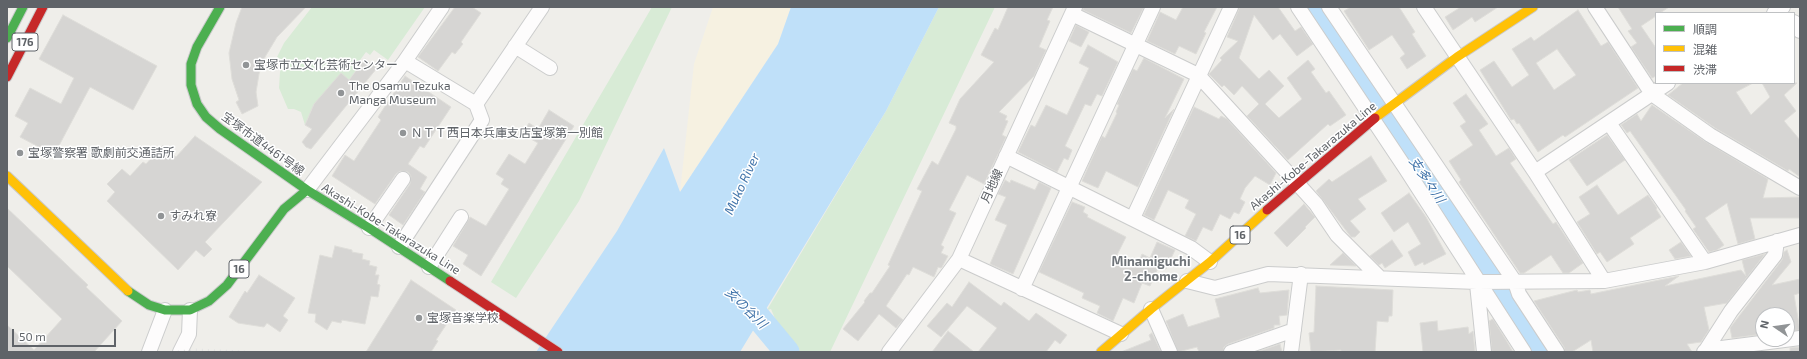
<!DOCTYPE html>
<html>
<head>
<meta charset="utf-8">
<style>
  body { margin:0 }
  #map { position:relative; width:1807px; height:359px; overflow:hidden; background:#efeeea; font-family:"Exo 2","Noto Sans JP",sans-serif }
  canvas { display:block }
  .frame { position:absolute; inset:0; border:8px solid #5f6368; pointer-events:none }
  .legend { position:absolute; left:1655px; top:12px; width:140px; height:72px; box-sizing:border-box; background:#fff; border:1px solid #bfc1c3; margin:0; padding:5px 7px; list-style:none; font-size:12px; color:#5f6368 }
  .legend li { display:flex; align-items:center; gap:8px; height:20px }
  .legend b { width:20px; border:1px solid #bfc1c3 }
  .north { position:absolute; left:1755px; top:307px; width:40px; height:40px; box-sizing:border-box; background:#fff; border:1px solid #bfc1c3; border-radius:50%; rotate:283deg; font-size:11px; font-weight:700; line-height:16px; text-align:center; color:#5f6368 }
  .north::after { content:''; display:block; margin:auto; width:14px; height:18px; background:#919496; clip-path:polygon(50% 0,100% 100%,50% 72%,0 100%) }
  .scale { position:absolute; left:12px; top:329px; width:104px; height:18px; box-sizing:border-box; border:2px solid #5f6368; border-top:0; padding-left:5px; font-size:12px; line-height:14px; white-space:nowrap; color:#5f6368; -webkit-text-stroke:3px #fff; paint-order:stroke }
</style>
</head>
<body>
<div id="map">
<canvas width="1807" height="359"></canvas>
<div class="frame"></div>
<ul class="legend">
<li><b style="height:5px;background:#4caf50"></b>順調</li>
<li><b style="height:5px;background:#ffc107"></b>混雑</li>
<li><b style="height:5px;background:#c62828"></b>渋滞</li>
</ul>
<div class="north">N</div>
<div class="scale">50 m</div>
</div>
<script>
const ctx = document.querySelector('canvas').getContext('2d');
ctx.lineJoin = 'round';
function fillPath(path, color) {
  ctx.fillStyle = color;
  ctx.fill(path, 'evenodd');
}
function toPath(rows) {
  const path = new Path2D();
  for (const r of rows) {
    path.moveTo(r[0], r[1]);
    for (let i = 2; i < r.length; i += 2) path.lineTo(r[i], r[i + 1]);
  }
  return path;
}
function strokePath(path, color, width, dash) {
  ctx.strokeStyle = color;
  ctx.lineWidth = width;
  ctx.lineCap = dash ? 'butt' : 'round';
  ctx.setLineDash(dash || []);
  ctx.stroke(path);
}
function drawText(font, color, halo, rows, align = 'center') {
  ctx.font = font + ' "Exo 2","Noto Sans JP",sans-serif';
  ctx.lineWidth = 3;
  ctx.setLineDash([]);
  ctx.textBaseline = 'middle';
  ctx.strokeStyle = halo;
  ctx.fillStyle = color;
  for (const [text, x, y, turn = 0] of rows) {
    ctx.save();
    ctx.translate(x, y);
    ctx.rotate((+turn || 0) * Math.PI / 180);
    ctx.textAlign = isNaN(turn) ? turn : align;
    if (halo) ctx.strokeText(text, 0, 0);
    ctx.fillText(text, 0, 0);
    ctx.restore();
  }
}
fillPath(toPath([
  [312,7,425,7,388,60,374,50,370,55,366,52,355,67,357,69,349,80,314,104,305,125,301,112,294,109,288,109,279,88,280,72,283,60,277,57,284,43],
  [652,7,672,7,579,201,516,298,491,282],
  [939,7,995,7,830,352,798,352,795,347,784,340,771,309,767,310,886,111]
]), '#d8ebd6');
fillPath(toPath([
  [713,7,791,7,778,44,680,192,694,64]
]), '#f6f1e1');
fillPath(toPath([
  [791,7,939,7,886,111,740,352,536,352,617,231,664,148,680,192,778,44]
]), '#bfe0f9');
strokePath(toPath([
  [1311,7,1543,352],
  [736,297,758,317,787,352]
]), '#bfe0f9', 25);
const building = toPath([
  [242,7,306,7,277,37,265,57,259,74,256,92,258,106,242,114,236,102,239,100,232,79,229,53,236,23,242,7],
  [455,7,472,7,481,13,461,42,463,44,455,54,452,52,438,71,418,57,455,7],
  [1008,7,1053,7,1047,20,1050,21,1039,47,1046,50,1034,76,999,112,1007,116,1005,120,1008,121,1002,135,1006,137,984,184,967,175,949,210,956,213,941,245,944,247,941,253,948,256,942,267,941,268,938,267,934,277,913,267,909,275,907,274,886,306,903,320,896,328,879,314,858,341,843,329,865,302,864,301,870,293,872,293,890,266,888,265,922,191,917,189,932,161,938,165,956,129,956,126,949,123,960,99,994,62,981,55,995,28,998,30,1008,7],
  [1083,7,1144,7,1131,33,1083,10,1083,7],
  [1183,7,1217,7,1204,32,1206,33,1196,54,1179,46,1175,54,1147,41,1160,12,1176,20,1183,7],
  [1241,7,1278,7,1295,31,1301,27,1313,44,1297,56,1280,34,1273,40,1254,15,1239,58,1259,79,1269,70,1284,86,1265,104,1279,118,1302,99,1287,78,1308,60,1315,69,1311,72,1326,93,1329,91,1346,115,1330,126,1328,124,1288,160,1247,116,1259,104,1242,86,1234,95,1224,85,1222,87,1209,74,1222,60,1220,58,1238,41,1227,37,1239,9,1241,7],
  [1351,7,1399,7,1415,32,1412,34,1426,56,1407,69,1400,58,1405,54,1392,35,1369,50,1344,11,1351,7],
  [1461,7,1498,7,1475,22,1472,17,1453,30,1445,17,1461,7],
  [1618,7,1669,7,1660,13,1656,13,1656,16,1641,26,1656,48,1656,76,1652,78,1631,47,1637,43,1628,31,1632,29,1618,7],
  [1578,10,1601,46,1608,42,1638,88,1565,137,1563,135,1538,152,1519,123,1517,124,1514,119,1511,120,1480,70,1494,61,1512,87,1529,75,1512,49,1531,37,1534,41,1578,10],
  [1557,49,1576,75,1554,90,1536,63,1557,49],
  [63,15,157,66,133,110,90,87,54,155,20,137,28,123,15,116,30,88,61,104,74,78,39,59,63,15],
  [1076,25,1089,32,1081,47,1069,41,1076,25],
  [1088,45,1118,62,1102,96,1097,94,1091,106,1085,104,1065,146,1072,150,1068,160,1064,158,1057,172,1018,152,1031,125,1035,127,1046,105,1067,115,1089,68,1079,63,1088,45],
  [1144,58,1184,79,1165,118,1174,109,1138,187,1106,171,1098,188,1082,181,1102,136,1105,138,1117,113,1116,112,1119,105,1117,104,1133,69,1137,71,1144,58],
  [365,59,377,68,311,149,306,147,302,142,312,129,305,125,314,104,341,73,349,80,365,59],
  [405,76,451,107,424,148,420,146,408,164,427,177,420,189,425,192,403,225,389,215,410,184,411,176,408,172,400,171,396,174,375,204,332,176,345,155,354,161,381,120,378,117,405,76],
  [1683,83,1753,83,1736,92,1751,115,1770,97,1762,83,1797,83,1784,95,1796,111,1784,121,1800,140,1800,177,1789,169,1788,171,1715,128,1668,95,1683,83],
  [1466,94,1488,124,1479,130,1496,156,1509,148,1516,159,1510,163,1553,224,1556,222,1583,263,1569,273,1563,273,1551,255,1524,273,1520,273,1459,182,1461,180,1449,161,1473,145,1460,126,1466,122,1453,103,1466,94],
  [1652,105,1706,142,1768,179,1763,198,1800,197,1800,218,1750,218,1755,239,1738,244,1727,203,1705,218,1724,245,1717,250,1709,252,1693,229,1696,227,1685,211,1686,210,1630,131,1627,133,1621,125,1637,114,1641,121,1652,105],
  [1194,107,1219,119,1221,116,1227,119,1276,173,1270,185,1255,176,1245,188,1240,199,1245,202,1239,214,1234,212,1230,219,1220,214,1212,231,1203,227,1196,241,1185,236,1196,214,1185,208,1189,200,1168,190,1154,220,1144,215,1194,107],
  [549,110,574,126,481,276,463,264,468,255,453,246,470,217,486,226,509,189,501,184,504,179,496,174,509,154,525,164,538,143,522,134,529,123,538,129,549,110],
  [1607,135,1625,160,1587,186,1569,160,1607,135],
  [195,136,262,182,205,242,212,249,204,257,196,250,178,270,107,201,115,192,107,184,122,169,130,176,143,162,146,164,163,145,176,157,195,136],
  [1371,156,1387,181,1358,199,1366,209,1350,221,1360,232,1355,237,1351,237,1316,191,1329,179,1332,182,1371,156],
  [1005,180,1010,183,1011,180,1035,190,1039,182,1051,188,1013,274,990,264,1007,225,995,220,1006,197,998,194,1005,180],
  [1597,185,1618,215,1648,195,1657,208,1656,209,1661,217,1630,238,1634,244,1607,262,1600,252,1597,254,1577,222,1590,214,1579,197,1597,185],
  [1409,193,1426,217,1446,254,1424,265,1423,262,1415,266,1408,252,1421,244,1408,222,1394,232,1381,213,1409,193],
  [1072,202,1085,207,1083,212,1088,215,1087,217,1126,237,1117,255,1138,264,1142,254,1150,258,1157,242,1175,250,1166,269,1159,266,1150,286,1142,283,1134,303,1123,298,1113,321,1097,313,1100,306,1082,298,1084,293,1039,272,1072,202],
  [1304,204,1315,217,1305,227,1306,228,1287,247,1274,233,1304,204],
  [7,208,88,285,86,287,122,321,94,352,7,352,7,325,34,350,62,319,7,266,7,208],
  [1392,240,1403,256,1385,268,1382,263,1379,265,1370,256,1392,240],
  [1681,242,1691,256,1675,259,1669,250,1681,242],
  [335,246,352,250,352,252,363,254,362,259,370,261,369,265,377,267,375,275,379,275,377,284,380,285,378,297,371,296,365,324,342,320,341,323,332,321,327,330,315,322,316,314,308,313,320,255,332,258,335,246],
  [1787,250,1791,262,1772,285,1800,279,1800,293,1794,295,1800,330,1787,331,1787,315,1763,315,1763,334,1732,338,1730,328,1782,260,1784,252,1787,250],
  [1343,253,1356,266,1330,265,1343,253],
  [1765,254,1727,303,1704,307,1709,330,1701,342,1687,344,1692,352,1593,352,1591,340,1572,352,1565,352,1564,347,1534,301,1577,290,1578,292,1590,290,1591,294,1679,276,1665,286,1741,270,1746,276,1742,260,1765,254],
  [259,275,295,298,283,316,288,320,280,332,267,323,264,327,238,323,229,317,245,291,247,293,259,275],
  [411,280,456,310,436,340,438,341,431,352,366,352,411,280],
  [969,282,1001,306,1004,302,1029,321,1036,313,1067,335,1060,344,1055,340,1046,352,978,352,997,328,967,306,941,337,927,326,947,303,952,307,969,282],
  [1316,286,1393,290,1392,316,1389,316,1388,322,1377,321,1375,352,1341,352,1341,350,1311,352,1309,333,1314,332,1316,286],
  [1258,288,1260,293,1289,290,1287,315,1279,316,1280,325,1274,325,1274,328,1228,344,1224,347,1223,352,1199,352,1197,347,1178,352,1166,321,1183,314,1188,327,1220,317,1215,299,1258,288],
  [1493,319,1506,340,1513,352,1492,352,1489,321,1493,319],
  [1437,321,1438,331,1468,327,1469,334,1473,331,1475,352,1423,352,1420,323,1437,321],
  [948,331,974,352,932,352,948,331],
  [1152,333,1161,352,1121,352,1151,340,1149,335,1152,333],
  [1280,344,1282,352,1257,352,1280,344],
  [1800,347,1800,352,1790,352,1790,348,1800,347]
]);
fillPath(building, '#d6d5d3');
strokePath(building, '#deddd9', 1);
const street = toPath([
  [1298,7,1406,169,1524,352],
  [1329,7,1515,282,1519,294,1557,352],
  [1424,7,1535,172,1604,281],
  [1595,7,1652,94,1710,135,1800,188],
  [1774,13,1783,7],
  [1072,14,1198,75,1297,183,1316,204,1337,235,1379,277],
  [1794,22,1800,31],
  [515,46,550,68],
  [476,104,542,7],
  [1609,123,1705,262],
  [1006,156,1191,248,1210,262],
  [1535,172,1668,83],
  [307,190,405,61,442,7],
  [1133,218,1231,7],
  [369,228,403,179],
  [399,247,482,120,476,104,405,61],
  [959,259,1121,334],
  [429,267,461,217],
  [1187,281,1215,288,1268,274,1477,282,1604,281,1705,262,1800,235],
  [1477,284,1484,352],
  [1022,289,1153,7],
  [1151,309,1170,352],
  [1706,350,1731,311,1775,255,1777,241],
  [149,352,165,310],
  [180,352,189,334,190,310],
  [889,352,959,259,1075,7],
  [1231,352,1294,330],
  [1291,352,1301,274],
  [1704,352,1706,350,1800,338]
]);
const fast = toPath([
  [220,7,197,47,191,64,191,85,197,104,206,117,220,129,307,190],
  [7,38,23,7],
  [128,291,149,305,165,310,190,310,209,301,227,285,284,209,307,190,369,228,450,281]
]);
const slow = toPath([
  [1375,118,1457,57,1533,7],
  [7,176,128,291],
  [1101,352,1151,309,1210,262,1267,210]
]);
const jam = toPath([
  [7,77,43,7],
  [1267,210,1375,118],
  [450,281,558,352]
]);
strokePath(street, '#cbcccc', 16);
strokePath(fast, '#cacacb', 11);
strokePath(slow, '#cacacb', 11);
strokePath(jam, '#cacacb', 11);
strokePath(street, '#fdfcfc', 14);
strokePath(fast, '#4caf50', 9);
strokePath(slow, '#ffc107', 9);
strokePath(jam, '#c62828', 9);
strokePath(toPath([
  [178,352,195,350,246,352]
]), '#e4e4e4', 3, [1, 5]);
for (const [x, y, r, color] of [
  [246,65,4,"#919496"],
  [341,93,4,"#919496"],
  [403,133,4,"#919496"],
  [20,153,4,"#919496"],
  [161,216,4,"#919496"],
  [419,318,4,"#919496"]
]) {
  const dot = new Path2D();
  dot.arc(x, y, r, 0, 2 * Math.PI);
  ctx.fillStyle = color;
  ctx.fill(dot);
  strokePath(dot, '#fff', 1.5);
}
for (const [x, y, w] of [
  [25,42,26],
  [1240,235,20],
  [239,269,20]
]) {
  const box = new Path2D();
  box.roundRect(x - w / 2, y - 9, w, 18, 3);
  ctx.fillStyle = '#fff';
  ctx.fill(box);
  strokePath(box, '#5f6368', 1);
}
drawText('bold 11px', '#5f6368', null, [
  ["176",25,42],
  ["16",1240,235],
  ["16",239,269]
]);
drawText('12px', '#5f6368', '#fff', [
  ["宝塚市立文化芸術センター",254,65],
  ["The Osamu Tezuka",349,86],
  ["Manga Museum",349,100],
  ["ＮＴＴ西日本兵庫支店宝塚第一別館",411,133],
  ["宝塚警察署 歌劇前交通詰所",28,153],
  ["すみれ寮",169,216],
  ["宝塚音楽学校",427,318]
], 'left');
drawText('12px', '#5f6368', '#fff', [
  ["宝塚市道4461号線",263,144,36],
  ["Akashi-Kobe-Takarazuka Line",1313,156,-40],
  ["月地線",992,186,-66],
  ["Akashi-Kobe-Takarazuka Line",391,229,32]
]);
drawText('italic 13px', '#4174aa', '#fff', [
  ["支多々川",1427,180,56],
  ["Muko River",742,184,-65],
  ["亥の谷川",746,308,44]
]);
drawText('bold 13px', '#70757a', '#fff', [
  ["Minamiguchi",1151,262],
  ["2-chome",1151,277]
]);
</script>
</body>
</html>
